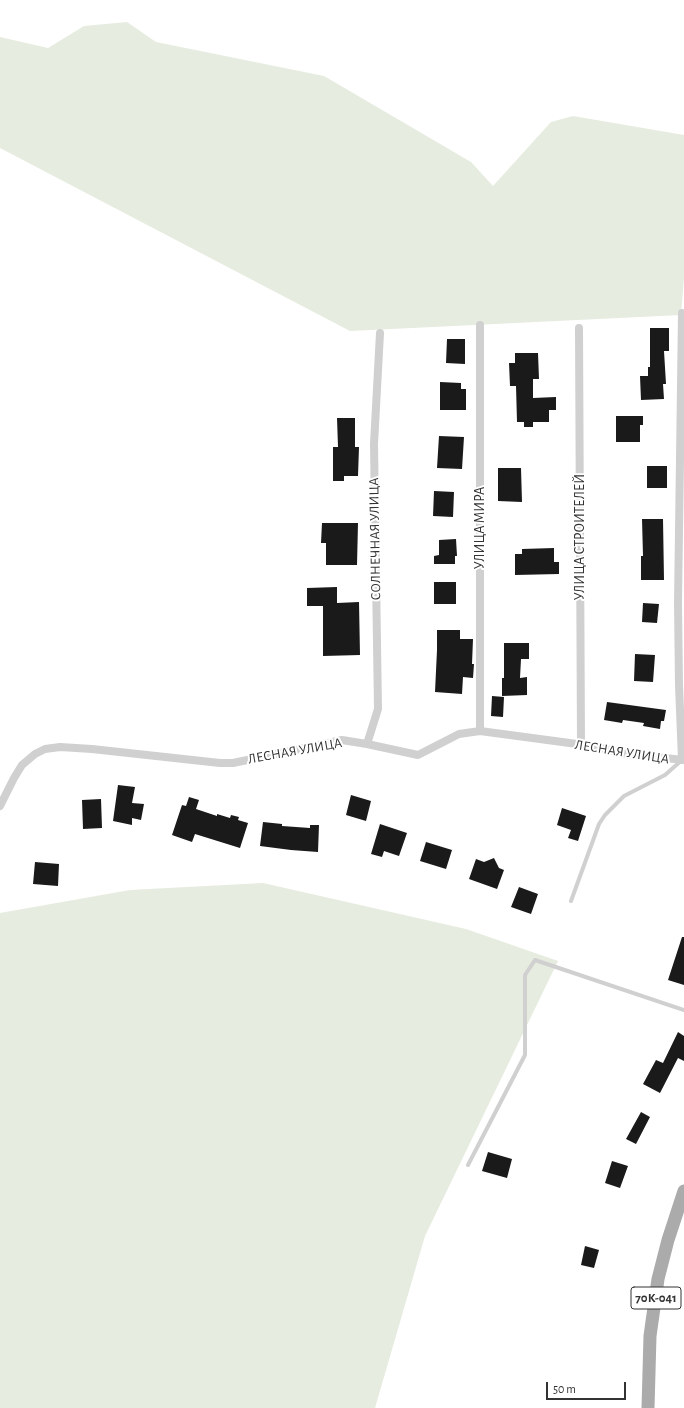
<!DOCTYPE html>
<html>
<head>
<meta charset="utf-8">
<style>
  body { margin:0 }
  #map { position:relative; width:684px; height:1408px; overflow:hidden; background:#fff; font-family:"Alegreya Sans",sans-serif }
  canvas { display:block }
  .scale { position:absolute; left:546px; top:1382px; width:80px; height:18px; box-sizing:border-box; border:2px solid #333; border-top:0; padding-left:5px; font-size:12px; line-height:14px; white-space:nowrap; color:#333; -webkit-text-stroke:3px #fff; paint-order:stroke }
</style>
</head>
<body>
<div id="map">
<canvas width="684" height="1408"></canvas>
<div class="scale">50 m</div>
</div>
<script>
const ctx = document.querySelector('canvas').getContext('2d');
ctx.lineJoin = 'round';
function fillPath(path, color) {
  ctx.fillStyle = color;
  ctx.fill(path, 'evenodd');
}
function toPath(rows) {
  const path = new Path2D();
  for (const r of rows) {
    path.moveTo(r[0], r[1]);
    for (let i = 2; i < r.length; i += 2) path.lineTo(r[i], r[i + 1]);
  }
  return path;
}
function strokePath(path, color, width, dash) {
  ctx.strokeStyle = color;
  ctx.lineWidth = width;
  ctx.lineCap = dash ? 'butt' : 'round';
  ctx.setLineDash(dash || []);
  ctx.stroke(path);
}
function drawText(font, color, halo, rows, align = 'center') {
  ctx.font = font + ' "Alegreya Sans",sans-serif';
  ctx.lineWidth = 4;
  ctx.setLineDash([]);
  ctx.textBaseline = 'middle';
  ctx.strokeStyle = halo;
  ctx.fillStyle = color;
  for (const [text, x, y, turn = 0] of rows) {
    ctx.save();
    ctx.translate(x, y);
    ctx.rotate((+turn || 0) * Math.PI / 180);
    ctx.textAlign = isNaN(turn) ? turn : align;
    if (halo) ctx.strokeText(text, 0, 0);
    ctx.fillText(text, 0, 0);
    ctx.restore();
  }
}
fillPath(toPath([
  [127,22,156,42,324,76,471,162,493,186,551,122,573,116,684,135,684,277,681,315,350,331,0,148,0,37,48,48,84,26],
  [263,883,466,929,558,961,425,1236,375,1408,0,1408,0,913,130,890]
]), '#e6ecdf');
fillPath(toPath([
  [650,328,669,328,669,351,664,351,666,384,663,384,664,399,641,400,640,376,648,376,648,367,650,367],
  [447,339,465,339,465,364,446,363],
  [515,353,538,353,539,379,533,379,533,398,556,397,556,410,549,410,549,422,533,422,533,427,524,427,524,422,517,422,516,386,510,386,509,363,515,363],
  [440,382,461,383,461,389,466,389,466,410,440,410],
  [616,416,643,416,643,425,640,425,640,442,616,442],
  [337,418,355,418,355,447,359,447,358,476,344,476,344,481,333,481,333,447,338,447],
  [439,436,464,437,462,469,437,468],
  [647,466,667,466,667,488,647,488],
  [498,468,521,468,522,502,498,501],
  [434,491,454,492,453,517,433,516],
  [642,519,663,519,664,580,641,580,641,556,643,556],
  [322,523,358,523,357,565,326,565,326,543,321,543],
  [456,539,457,556,455,556,455,564,434,564,434,556,439,555,439,540],
  [554,548,554,562,559,562,559,574,515,575,515,554,522,554,522,549],
  [434,582,456,582,456,604,434,604],
  [337,587,337,603,359,602,360,655,323,656,323,606,307,606,307,588],
  [643,603,659,604,657,623,642,622],
  [437,630,460,630,460,639,473,639,472,664,474,664,473,678,463,677,462,694,435,692,437,650],
  [504,643,529,643,529,659,521,659,520,678,527,677,527,695,502,696,502,678,504,678],
  [635,654,655,655,653,682,634,681],
  [492,696,504,697,503,717,491,716],
  [607,702,666,710,664,721,661,721,660,729,643,726,644,723,623,720,622,723,604,720],
  [118,785,135,787,132,803,144,804,141,820,132,818,132,825,113,821],
  [351,795,371,801,366,821,346,815],
  [189,797,199,800,196,809,217,816,217,814,230,818,231,815,239,817,238,820,248,823,240,848,195,834,192,842,172,835,182,805,186,806],
  [101,799,102,828,83,829,82,800],
  [562,808,586,816,578,841,568,838,571,830,557,825],
  [263,822,282,824,282,826,310,828,310,825,319,825,318,852,291,850,260,846],
  [380,824,407,833,399,856,384,851,382,857,371,854],
  [426,842,452,850,446,869,420,861],
  [494,858,499,868,504,870,497,889,469,879,476,859,484,862],
  [35,862,59,864,58,886,33,884],
  [519,887,538,894,531,914,511,907],
  [682,937,684,937,684,985,668,980],
  [678,1032,684,1036,684,1061,678,1058,660,1093,643,1084,656,1060,663,1063],
  [641,1112,650,1117,636,1144,626,1139],
  [488,1152,512,1159,507,1178,482,1171],
  [612,1161,628,1166,620,1188,605,1183],
  [585,1246,599,1250,594,1268,581,1265]
]), '#1a1a1a');
strokePath(toPath([
  [571,901,599,824,605,815,624,796,665,775,682,760],
  [468,1165,525,1055,525,975,535,960,684,1010]
]), '#d0d0d0', 4);
strokePath(toPath([
  [579,328,581,745],
  [480,731,480,325],
  [367,744,378,709,374,444,380,333],
  [682,760,679,685,678,603,682,313],
  [0,806,14,778,22,765,35,754,45,749,60,747,92,749,220,763,233,763,342,740,367,744,418,755,459,734,480,731,592,746,627,754,684,760]
]), '#d0d0d0', 8);
strokePath(toPath([
  [648,1408,650,1336,658,1279,668,1240,684,1191]
]), '#ababab', 13);
for (const [x, y, w] of [
  [656,1298,50]
]) {
  const box = new Path2D();
  box.roundRect(x - w / 2, y - 11, w, 22, 3);
  ctx.fillStyle = '#fff';
  ctx.fill(box);
  strokePath(box, '#333', 1);
}
drawText('bold 13px', '#333', null, [
  ["70К-041",656,1298]
]);
drawText('14px', '#333', '#fff', [
  ["УЛИЦА МИРА",480,528,-90],
  ["УЛИЦА СТРОИТЕЛЕЙ",580,537,-90],
  ["СОЛНЕЧНАЯ УЛИЦА",375,539,-91],
  ["ЛЕСНАЯ УЛИЦА",295,751,-10],
  ["ЛЕСНАЯ УЛИЦА",622,752,9]
]);
</script>
</body>
</html>
